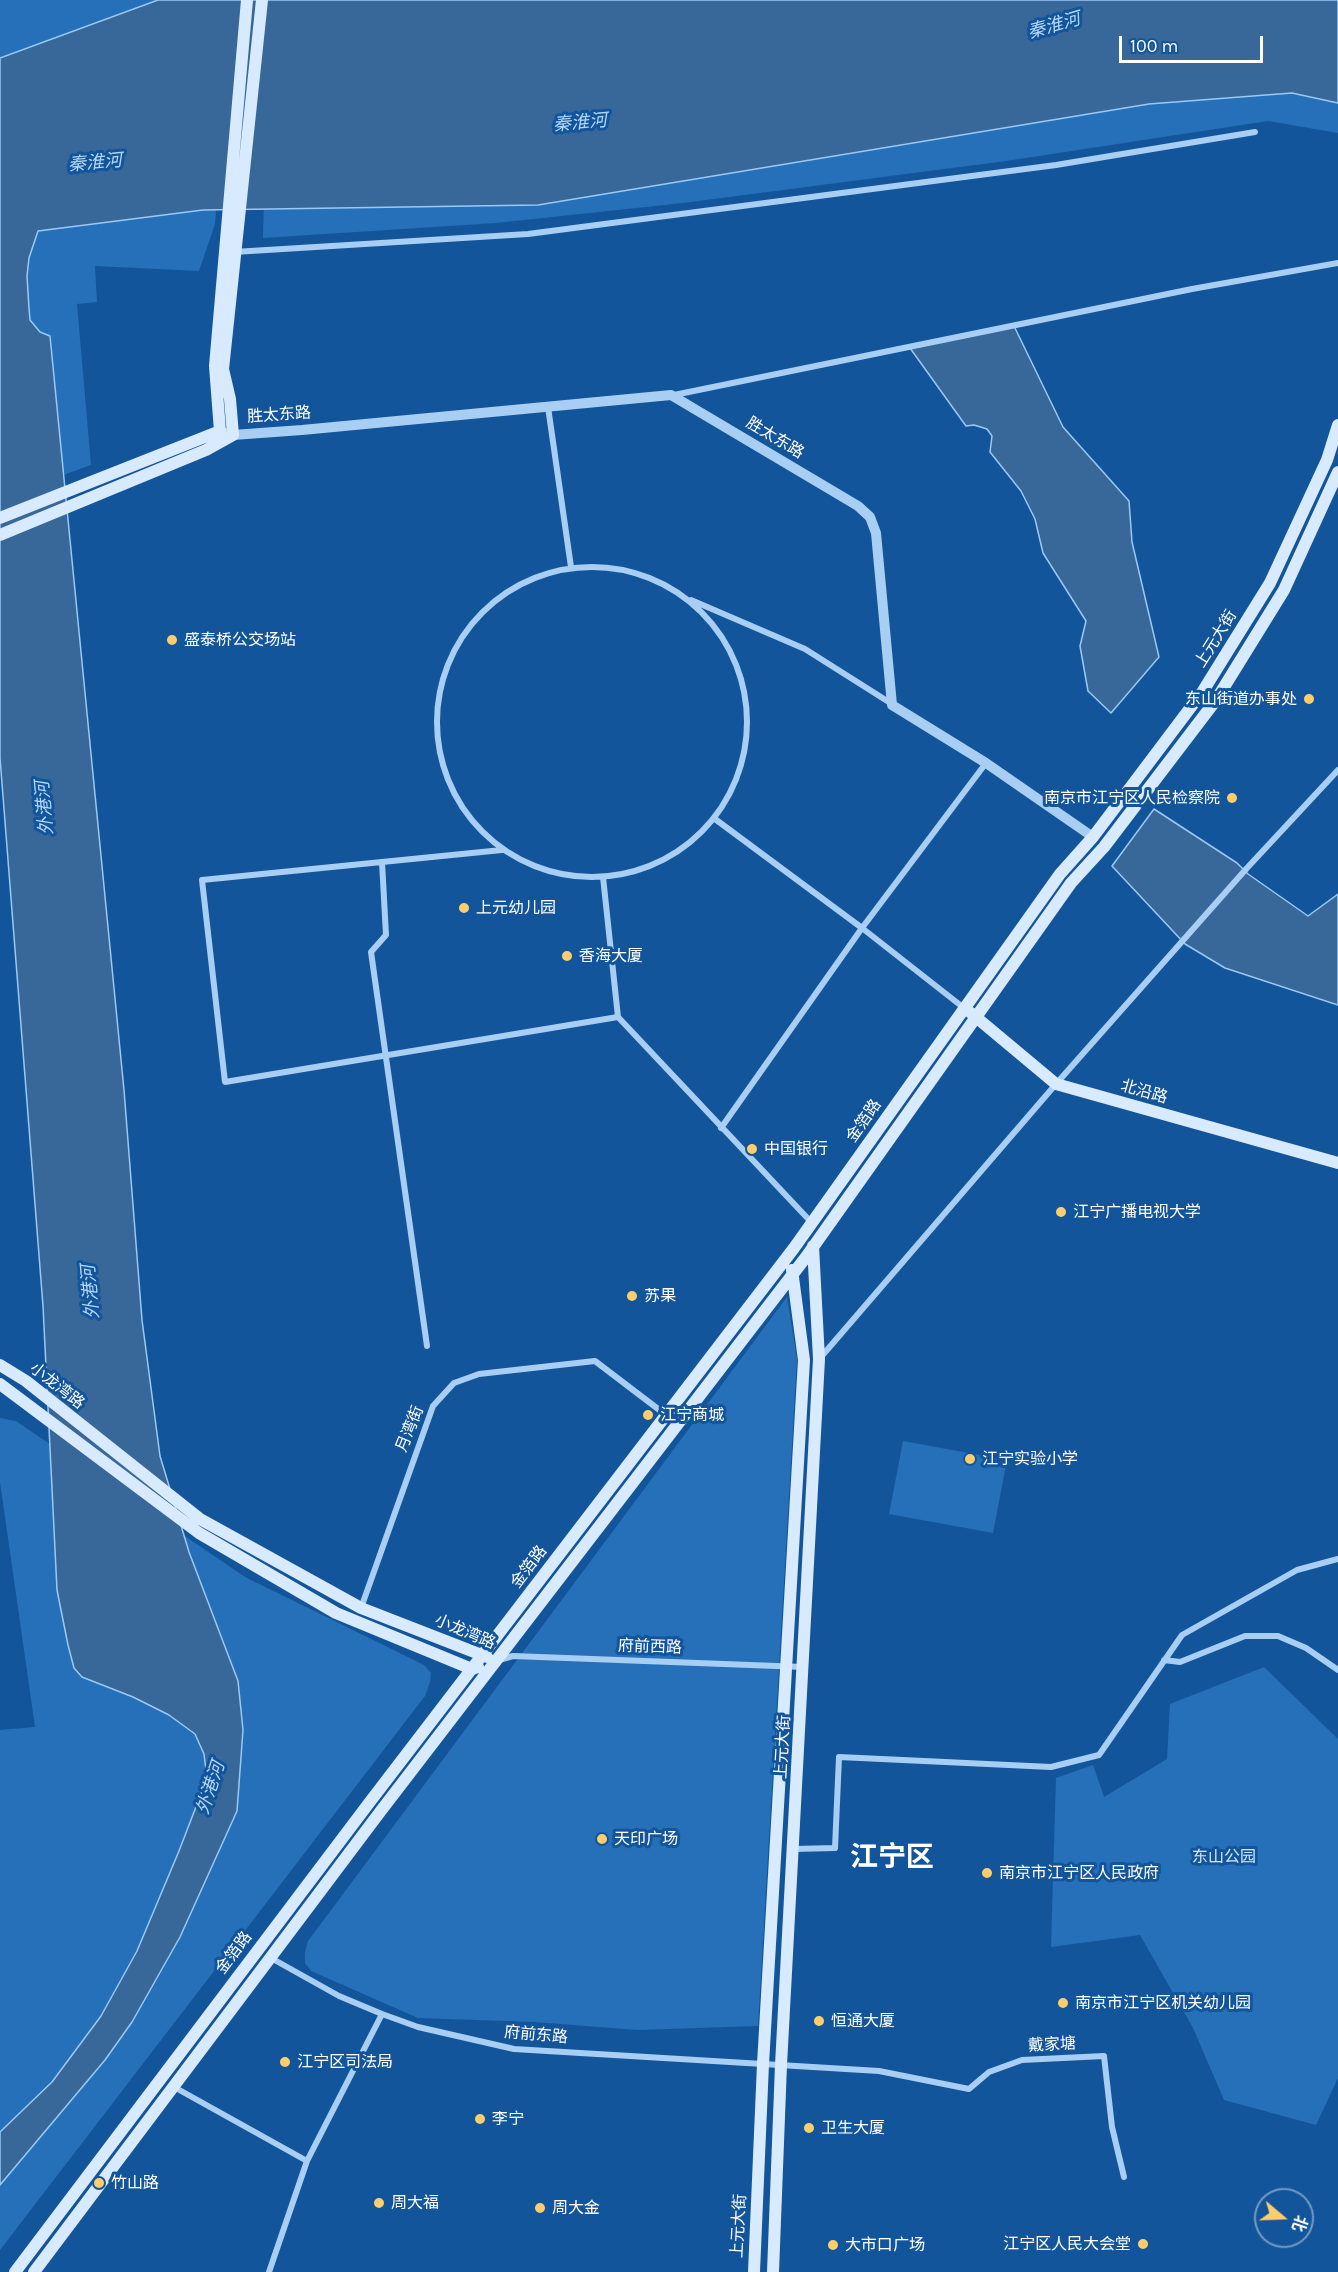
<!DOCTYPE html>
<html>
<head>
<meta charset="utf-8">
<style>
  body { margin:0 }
  #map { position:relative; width:1338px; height:2272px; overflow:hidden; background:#13559b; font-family:Karla,"Noto Sans SC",sans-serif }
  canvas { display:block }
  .north { position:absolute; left:1254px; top:2188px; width:60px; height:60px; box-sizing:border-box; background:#13559b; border:2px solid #7199c3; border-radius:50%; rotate:109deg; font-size:16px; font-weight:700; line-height:24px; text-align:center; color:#fff }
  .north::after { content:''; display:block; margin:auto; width:21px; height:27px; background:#ffcd6b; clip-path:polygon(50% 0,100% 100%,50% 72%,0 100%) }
  .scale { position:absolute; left:1119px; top:36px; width:144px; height:27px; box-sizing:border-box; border:3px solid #fff; border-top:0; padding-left:8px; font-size:18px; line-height:21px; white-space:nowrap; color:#fff; -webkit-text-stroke:4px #13559b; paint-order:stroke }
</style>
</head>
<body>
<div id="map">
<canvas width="1338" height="2272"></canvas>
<div class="north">北</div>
<div class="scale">100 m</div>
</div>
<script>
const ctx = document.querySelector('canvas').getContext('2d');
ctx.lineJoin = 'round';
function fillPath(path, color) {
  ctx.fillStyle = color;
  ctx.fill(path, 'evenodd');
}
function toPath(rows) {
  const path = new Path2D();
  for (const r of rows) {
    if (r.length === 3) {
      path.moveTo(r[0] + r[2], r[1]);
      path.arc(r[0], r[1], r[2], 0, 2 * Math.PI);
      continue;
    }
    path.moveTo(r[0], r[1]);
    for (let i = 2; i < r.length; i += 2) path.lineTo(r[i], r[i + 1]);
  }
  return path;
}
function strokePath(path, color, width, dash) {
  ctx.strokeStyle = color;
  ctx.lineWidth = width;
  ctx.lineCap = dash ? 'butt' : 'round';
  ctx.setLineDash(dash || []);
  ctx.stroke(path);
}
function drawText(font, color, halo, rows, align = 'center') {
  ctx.font = font + ' Karla,"Noto Sans SC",sans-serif';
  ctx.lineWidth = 6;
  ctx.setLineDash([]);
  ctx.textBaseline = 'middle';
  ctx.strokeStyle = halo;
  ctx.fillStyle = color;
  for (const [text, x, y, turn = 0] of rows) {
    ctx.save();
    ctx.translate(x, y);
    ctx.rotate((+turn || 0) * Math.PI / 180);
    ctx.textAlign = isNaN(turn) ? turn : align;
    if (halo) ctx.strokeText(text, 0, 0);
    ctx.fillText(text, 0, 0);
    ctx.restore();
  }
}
fillPath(toPath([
  [0,0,233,0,215,224,199,271,95,266,97,302,77,304,91,465,0,498],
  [1338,0,1338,133,1268,121,1006,161,683,203,496,223,263,238,264,200],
  [787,1297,797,1359,758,2026,637,2030,535,2022,418,2018,311,1971,305,1963,305,1952,308,1941],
  [0,1418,16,1421,245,1577,424,1665,431,1673,430,1682,425,1696,0,2250,0,1730,35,1727,0,1482],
  [903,1441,1007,1460,993,1533,889,1514],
  [1264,1667,1338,1739,1338,2078,1316,2125,1224,2100,1193,2028,1140,1935,1051,1947,1056,1778,1093,1765,1104,1797,1167,1759,1170,1704]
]), '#2670b9');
const water = toPath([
  [158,0,1338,0,1338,103,1292,93,1149,104,538,205,203,210,38,231,29,258,27,276,29,308,30,320,40,332,50,336,124,1090,142,1320,160,1456,189,1552,238,1681,243,1730,237,1811,180,1937,132,2022,105,2060,0,2185,0,2132,52,2082,101,2016,137,1951,179,1851,204,1786,206,1770,204,1754,195,1734,169,1715,133,1697,82,1677,74,1668,68,1645,57,1590,43,1306,0,758,0,58,158,0],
  [1014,326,1063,427,1129,501,1132,542,1159,657,1111,713,1088,691,1080,646,1086,621,1043,553,1035,519,1021,491,990,452,992,436,987,429,974,425,966,426,910,348,1014,326],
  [1154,809,1237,863,1248,874,1308,916,1338,894,1338,1005,1225,968,1185,944,1112,866,1154,809]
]);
fillPath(water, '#38679a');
strokePath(water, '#9bc9f6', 1.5);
strokePath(toPath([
  [234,252,528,234,1056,165,1255,132],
  [674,395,1192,289,1338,263],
  [548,407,571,567],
  [592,722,155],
  [691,600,805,649,892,704],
  [715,819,862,928,964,1008],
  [502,850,202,880,225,1082,618,1017],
  [382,862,386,935,371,952,427,1346],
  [603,877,618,1017,812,1223],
  [721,1128,862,928,986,763],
  [821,1357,1056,1084,1247,868,1338,770],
  [361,1608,433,1406,454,1383,479,1374,595,1361,666,1415],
  [499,1660,513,1656,803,1667],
  [1164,1660,1180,1662,1245,1636,1278,1636,1306,1648,1338,1670],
  [794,1849,835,1848,839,1757,1051,1767,1099,1755,1182,1635,1297,1570,1338,1559],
  [271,1958,339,1996,382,2014,418,2027,514,2049,879,2071,969,2089,989,2072,1022,2060,1104,2056,1112,2127,1124,2177],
  [174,2087,307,2161],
  [269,2272,307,2161,382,2014]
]), '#a8cef3', 6);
strokePath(toPath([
  [227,433,233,435,302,430,671,395,858,506,870,517,876,533,892,705,986,763,1093,837]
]), '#a8cef3', 10);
strokePath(toPath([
  [0,518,220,431,215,366,247,0],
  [0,535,206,450,233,435,230,399,223,369,262,0],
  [971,1013,1056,1084,1338,1163],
  [0,1365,26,1381,200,1519,361,1608,487,1657],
  [0,1384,199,1533,336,1613,472,1669,478,1667],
  [15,2272,369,1803,794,1248,1060,874,1093,837,1203,691,1270,583,1327,460,1338,425],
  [34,2272,380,1812,806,1257,1071,883,1104,847,1216,700,1284,590,1338,472],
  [754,2272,763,2064,804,1360,792,1270],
  [773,2272,781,2065,819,1359,813,1246]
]), '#d8eafd', 12);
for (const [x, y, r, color] of [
  [172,640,6,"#ffcd6b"],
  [1309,699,6,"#ffcd6b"],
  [1232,798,6,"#ffcd6b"],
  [464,908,6,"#ffcd6b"],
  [567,956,6,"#ffcd6b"],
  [752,1149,6,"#ffcd6b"],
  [1061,1212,6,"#ffcd6b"],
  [632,1296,6,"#ffcd6b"],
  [648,1415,6,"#ffcd6b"],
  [970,1459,6,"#ffcd6b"],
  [602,1839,6,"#ffcd6b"],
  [987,1873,6,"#ffcd6b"],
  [1063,2003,6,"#ffcd6b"],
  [819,2021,6,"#ffcd6b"],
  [285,2062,6,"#ffcd6b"],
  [480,2119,6,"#ffcd6b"],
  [809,2128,6,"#ffcd6b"],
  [99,2183,6,"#ffcd6b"],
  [379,2203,6,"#ffcd6b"],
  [540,2208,6,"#ffcd6b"],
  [1143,2244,6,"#ffcd6b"],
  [833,2245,6,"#ffcd6b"]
]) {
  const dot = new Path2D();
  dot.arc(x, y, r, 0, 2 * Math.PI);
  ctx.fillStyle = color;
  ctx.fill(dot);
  strokePath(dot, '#13559b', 2);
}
drawText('16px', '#fff', '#13559b', [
  ["胜太东路",279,415,-4],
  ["胜太东路",775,438,31],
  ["上元大街",1216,639,-58],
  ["北沿路",1144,1092,16],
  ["金箔路",864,1121,-55],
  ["小龙湾路",57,1386,38],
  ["月湾街",410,1429,-68],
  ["金箔路",529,1567,-53],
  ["小龙湾路",465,1632,23],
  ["府前西路",650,1647,2],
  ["上元大街",783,1747,-87],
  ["金箔路",234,1953,-53],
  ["府前东路",536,2035,5],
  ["戴家塘",1052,2045,-3],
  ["上元大街",739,2226,-87]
]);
drawText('16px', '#fff', '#13559b', [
  ["盛泰桥公交场站",184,640],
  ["东山街道办事处",1297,699,"right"],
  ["南京市江宁区人民检察院",1220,798,"right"],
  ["上元幼儿园",476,908],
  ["香海大厦",579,956],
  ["中国银行",764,1149],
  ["江宁广播电视大学",1073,1212],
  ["苏果",644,1296],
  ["江宁商城",660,1415],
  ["江宁实验小学",982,1459],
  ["天印广场",614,1839],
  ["南京市江宁区人民政府",999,1873],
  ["南京市江宁区机关幼儿园",1075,2003],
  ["恒通大厦",831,2021],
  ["江宁区司法局",297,2062],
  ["李宁",492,2119],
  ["卫生大厦",821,2128],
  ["竹山路",111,2183],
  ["周大福",391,2203],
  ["周大金",552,2208],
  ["江宁区人民大会堂",1131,2244,"right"],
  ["大市口广场",845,2245]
], 'left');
drawText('16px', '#d1e7fd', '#13559b', [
  ["东山公园",1224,1857]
]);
drawText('italic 18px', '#b5d8fa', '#13559b', [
  ["秦淮河",1054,26,-16],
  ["秦淮河",580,123,-5],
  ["秦淮河",95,163,-5],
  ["外港河",45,808,-95],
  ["外港河",91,1292,-95],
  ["外港河",211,1788,-72]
]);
drawText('bold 28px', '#fff', '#13559b', [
  ["江宁区",892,1858]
]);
</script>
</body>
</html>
